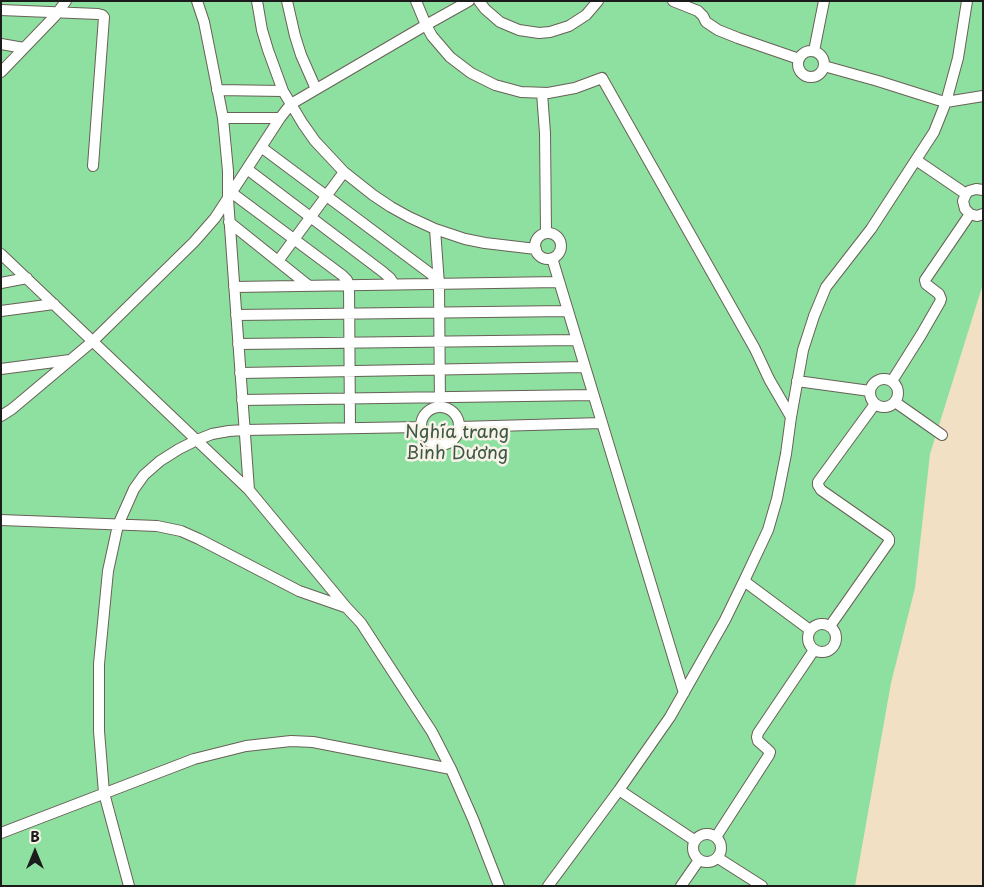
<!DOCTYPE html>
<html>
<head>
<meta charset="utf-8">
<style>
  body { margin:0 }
  #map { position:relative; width:984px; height:887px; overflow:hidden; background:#f1e0c3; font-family:"Playpen Sans",sans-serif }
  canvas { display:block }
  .frame { position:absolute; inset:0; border:2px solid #1c1c1c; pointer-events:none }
  .north { position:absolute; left:10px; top:827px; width:50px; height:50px; -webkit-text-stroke:4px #f7f3e8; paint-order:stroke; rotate:0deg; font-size:14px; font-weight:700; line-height:20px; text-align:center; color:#1c1c1c }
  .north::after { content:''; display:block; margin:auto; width:18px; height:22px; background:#1c1c1c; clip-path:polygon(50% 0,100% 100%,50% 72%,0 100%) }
</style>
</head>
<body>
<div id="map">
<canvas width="984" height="887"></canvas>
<div class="frame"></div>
<div class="north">B</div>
</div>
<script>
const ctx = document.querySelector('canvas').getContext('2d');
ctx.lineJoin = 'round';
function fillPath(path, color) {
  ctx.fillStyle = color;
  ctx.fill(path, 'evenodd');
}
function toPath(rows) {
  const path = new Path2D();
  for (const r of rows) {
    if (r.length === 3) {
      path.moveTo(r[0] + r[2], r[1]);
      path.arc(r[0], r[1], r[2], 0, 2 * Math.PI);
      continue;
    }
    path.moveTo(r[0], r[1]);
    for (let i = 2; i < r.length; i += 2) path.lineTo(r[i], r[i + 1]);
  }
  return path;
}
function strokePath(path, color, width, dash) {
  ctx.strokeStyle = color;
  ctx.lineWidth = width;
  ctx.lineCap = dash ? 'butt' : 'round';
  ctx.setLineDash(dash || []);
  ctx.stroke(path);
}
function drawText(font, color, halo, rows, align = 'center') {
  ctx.font = font + ' "Playpen Sans",sans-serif';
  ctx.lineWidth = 5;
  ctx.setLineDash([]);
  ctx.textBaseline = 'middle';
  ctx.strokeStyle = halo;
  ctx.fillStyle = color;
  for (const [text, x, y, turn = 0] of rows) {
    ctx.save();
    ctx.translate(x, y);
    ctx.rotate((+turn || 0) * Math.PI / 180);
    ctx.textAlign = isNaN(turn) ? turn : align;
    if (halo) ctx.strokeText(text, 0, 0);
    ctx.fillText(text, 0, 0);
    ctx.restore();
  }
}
fillPath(toPath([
  [1,1,983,1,983,284,930,454,915,588,891,683,855,886,1,886]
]), '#8ee0a0');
const minor = toPath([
  [197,1,204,22,212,62,223,118,228,171,228,199,249,490],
  [257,1,262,30,268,50,283,91,303,124,315,141,344,172,373,195,391,207,409,217,435,229,465,239,485,243,536,249],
  [287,1,295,36,301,55,316,89],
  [416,1,426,25,432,36,450,57,471,73,495,85,521,92,548,93,575,88,602,78,755,349,769,379,791,417],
  [479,1,485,9,500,22,519,30,539,33,550,32,569,26,586,15,598,1],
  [673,1,698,11,703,16,706,22,718,30,738,38,799,59],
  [1,10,98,14,102,15,104,17,93,166],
  [1,44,24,48],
  [811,64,13],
  [814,51,824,1],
  [824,66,878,81,938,100,946,102,983,96],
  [1,72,55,16,66,1],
  [217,90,283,91],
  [542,93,545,133,546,233],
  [223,118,280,118],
  [261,147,431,274,439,284],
  [916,160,966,194],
  [247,169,383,272,390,278,394,284],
  [983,190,976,189,969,191,966,194,963,201,965,209,970,214,977,216,983,214],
  [232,193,342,275,347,280,349,285,350,428],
  [229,222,309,286],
  [435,229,439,284,440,407],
  [548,246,13],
  [1,254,249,490,346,607,361,623,432,732,451,769,473,819,499,886],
  [552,258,684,693],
  [278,261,344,172],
  [1,283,27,278],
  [234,287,559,282],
  [1,311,54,304],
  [236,315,568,311],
  [238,344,577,340],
  [1,369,70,360],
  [240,373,585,367],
  [884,393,14],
  [797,381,870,391],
  [892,381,921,335,940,302,941,299,939,294,926,284,925,280,970,214],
  [242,400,593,395],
  [895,402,942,435],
  [440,426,19],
  [1,416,12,409,93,341,194,242,215,218,280,118,291,104,426,25,469,1],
  [459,427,602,423],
  [1,520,157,526,181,531,199,539,299,591,345,607],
  [744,581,810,630],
  [822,638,14],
  [830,626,889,542,889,539,887,536,821,490,818,485,818,482,875,404],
  [619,790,694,840],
  [1,833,194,759,246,746,291,741,313,742,451,769],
  [707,848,14],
  [716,837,769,755,770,752,767,749,758,741,757,737,758,733,814,650],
  [718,858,762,886],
  [129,886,104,793,99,731,99,664,108,571,118,525,134,489,144,475,160,461,179,449,197,440,212,434,229,431,244,430,421,427],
  [548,886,619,790,670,717,725,620,744,581,768,530,777,499,786,454,791,417,803,350,814,316,826,287,871,229,934,132,946,102,958,58,967,1],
  [681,886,699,860]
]);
strokePath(minor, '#676156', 12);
strokePath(minor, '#fff', 10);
drawText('18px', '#3e5744', '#f7f3e8', [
  ["Nghĩa trang",457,433],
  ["Bình Dương",457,454]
]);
</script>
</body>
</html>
